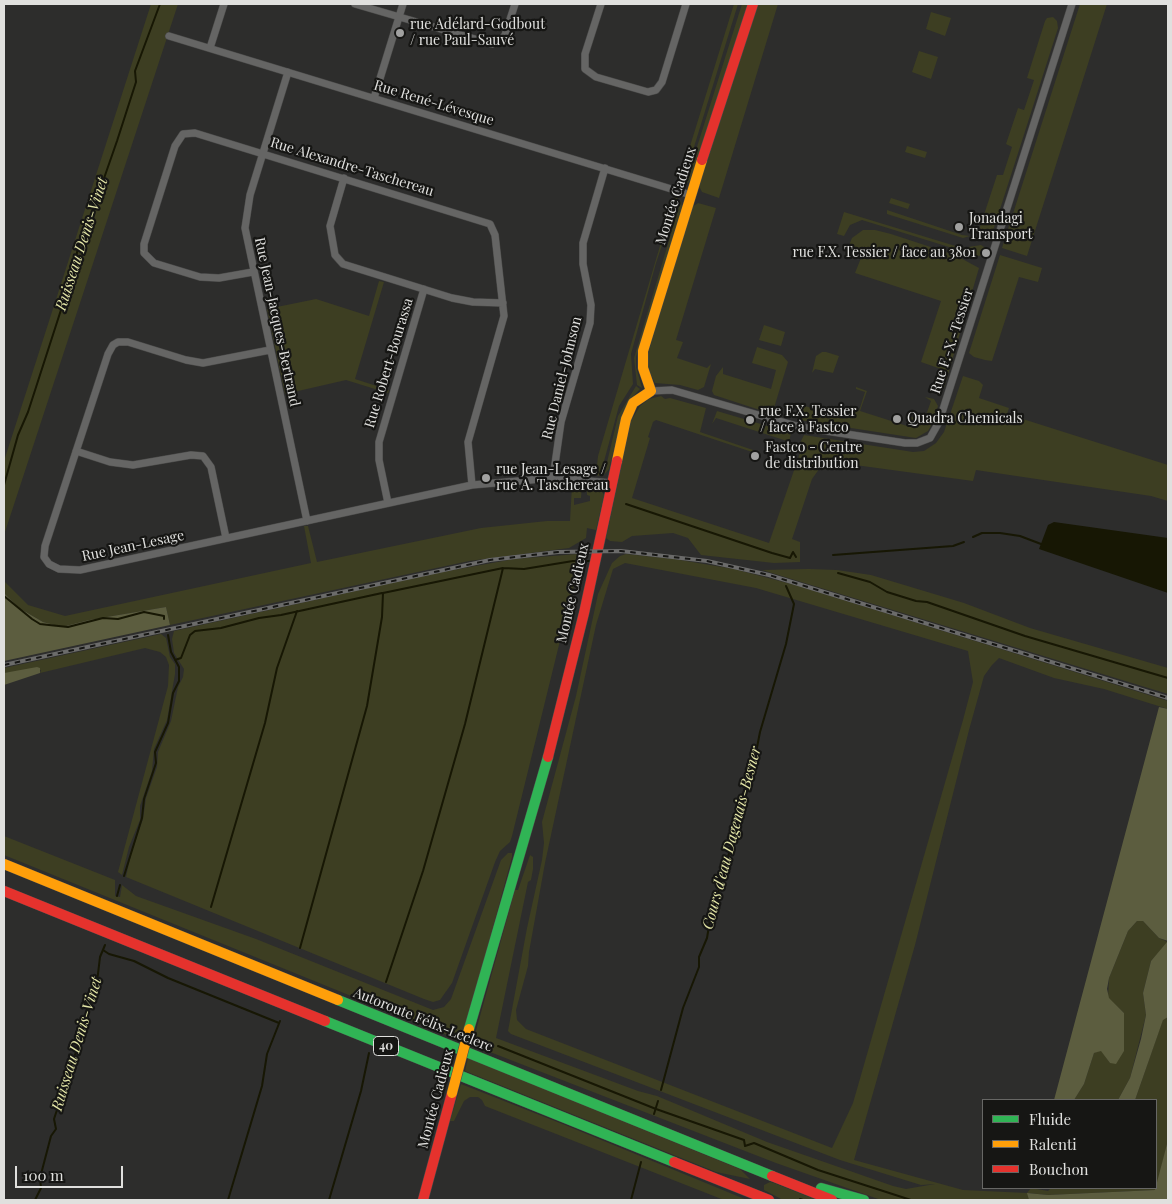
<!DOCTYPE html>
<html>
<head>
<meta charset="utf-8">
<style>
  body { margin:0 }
  #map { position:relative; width:1172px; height:1204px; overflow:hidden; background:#2d2d2c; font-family:"Playfair Display",serif }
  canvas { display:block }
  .frame { position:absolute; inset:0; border:5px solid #e0e0de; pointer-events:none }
  .legend { position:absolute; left:982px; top:1099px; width:175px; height:90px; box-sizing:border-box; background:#161614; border:1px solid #676765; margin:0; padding:6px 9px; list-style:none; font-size:15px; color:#e0e0de }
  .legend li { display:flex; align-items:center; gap:10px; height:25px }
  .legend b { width:25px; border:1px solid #676765 }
  .scale { position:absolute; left:15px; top:1166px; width:108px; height:22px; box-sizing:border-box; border:2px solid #e0e0de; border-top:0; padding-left:6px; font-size:15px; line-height:18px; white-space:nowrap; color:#e0e0de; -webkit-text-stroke:4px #161614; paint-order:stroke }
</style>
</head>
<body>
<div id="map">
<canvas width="1172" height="1204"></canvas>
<div class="frame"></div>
<ul class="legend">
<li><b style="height:6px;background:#30b455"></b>Fluide</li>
<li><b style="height:6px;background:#ff9f0a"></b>Ralenti</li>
<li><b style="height:6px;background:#e5322d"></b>Bouchon</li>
</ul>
<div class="scale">100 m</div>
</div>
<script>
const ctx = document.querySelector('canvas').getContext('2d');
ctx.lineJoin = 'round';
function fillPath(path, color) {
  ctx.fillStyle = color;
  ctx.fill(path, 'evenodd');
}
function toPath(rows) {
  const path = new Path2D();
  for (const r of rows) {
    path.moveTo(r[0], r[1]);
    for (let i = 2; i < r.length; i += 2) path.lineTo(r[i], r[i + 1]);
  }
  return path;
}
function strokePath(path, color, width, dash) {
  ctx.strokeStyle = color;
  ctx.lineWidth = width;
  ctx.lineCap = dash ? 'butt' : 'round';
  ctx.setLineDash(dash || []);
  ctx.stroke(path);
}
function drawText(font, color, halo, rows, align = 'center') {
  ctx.font = font + ' "Playfair Display",serif';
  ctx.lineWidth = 4.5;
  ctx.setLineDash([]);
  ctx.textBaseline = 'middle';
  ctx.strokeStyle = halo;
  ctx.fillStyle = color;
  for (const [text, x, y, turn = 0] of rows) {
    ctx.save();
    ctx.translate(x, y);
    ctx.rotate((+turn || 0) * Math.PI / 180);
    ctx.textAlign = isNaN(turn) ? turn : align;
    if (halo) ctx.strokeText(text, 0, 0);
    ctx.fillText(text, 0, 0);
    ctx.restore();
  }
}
fillPath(toPath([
  [151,4,178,4,4,535,4,461],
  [734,4,738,4,682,186,678,185],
  [742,4,748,4,690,181,685,185],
  [758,4,778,4,719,198,702,192,699,186],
  [1080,4,1107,4,1027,256,1002,248],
  [931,12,951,18,945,36,926,29],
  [1053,17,1057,21,1058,28,1020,147,993,231,983,234,979,230,997,175,1003,175,1012,147,1006,144,1018,108,1024,110,1034,80,1027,78,1045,21,1047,18],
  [919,51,938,57,931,79,912,72],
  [907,146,927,152,925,158,905,152],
  [675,195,678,197,656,263,631,354,633,384,619,406,600,476,596,475,598,456],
  [891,198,910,204,908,209,889,203],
  [681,200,682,207,636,357,636,367,642,388,637,385,634,358],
  [698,203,716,208,676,340,683,342,677,358,707,368,711,364,704,387,698,390,680,385,655,383,647,367,646,360,692,207],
  [887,210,962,235,970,236,963,238,887,214],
  [844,212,962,248,981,245,987,249,985,255,978,256,862,220,850,225,844,236,837,234],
  [863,230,875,230,891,234,955,255,979,268,944,388,940,391,928,388,934,389,941,369,921,362,941,301,855,273,861,258,846,253,852,238],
  [1000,255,1042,268,1038,282,1019,277,992,361,985,360,974,357,969,353],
  [379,281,384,282,355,379,389,390,388,393,346,380,285,394,267,309,316,299,369,316],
  [764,325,785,332,781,346,759,340],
  [757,347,782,355,788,362,774,408,769,413,714,395,712,391,716,376,723,367,723,374,771,389,776,370,752,363],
  [826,352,839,356,833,373,815,369,812,373,816,356,822,352],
  [963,376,979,381,983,385,979,398,1009,408,1007,414,1168,465,1168,501,1151,496,976,470,973,481,833,462,822,465,812,479,792,539,800,542,800,562,774,563,701,555,688,538,673,533,632,536,622,542,610,541,606,538,631,421,640,406,649,399,661,396,665,399,670,398,706,408,700,432,753,450,752,452,656,420,653,422,648,437,650,438,632,498,769,543,802,447,799,445,804,435,913,452,924,451,936,443,944,432],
  [636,386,640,389,630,400,623,412,609,469,604,475,618,416],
  [856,387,867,391,860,411,907,426,909,416,924,421,931,401,925,397,934,399,938,406,933,422,928,431,916,438,799,420,796,417,799,404,845,419,847,413,853,415,855,410,859,411,865,392,856,389],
  [717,411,791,433,788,447,785,446,787,441,716,418,712,424],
  [572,485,577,487,577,485,582,485,581,498,574,498,574,505,590,501,590,496,587,495,587,485,600,488,604,495,596,530,587,528,586,538,569,548,469,561,170,625,166,607,89,620,62,627,43,622,19,608,4,593,4,581,28,605,65,616,311,563,304,526,308,526,317,562,481,528,547,521,570,521],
  [578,554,582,564,572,592,512,836,510,842,500,851,495,862,452,983,440,1000,433,1002,424,999,126,877,131,854,143,819,146,798,157,767,158,752,171,721,178,687,183,677,184,669,174,653,172,639,174,631,437,573,514,559],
  [626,554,674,559,734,569,795,585,1168,701,1168,709,1104,689,1054,678,999,658,992,665,984,676,969,730,915,945,854,1160,963,1190,1027,1193,1031,1188,1048,1191,1051,1188,1156,1188,1156,1100,1135,1100,1163,1019,1168,1017,1168,1140,1156,1190,1048,1195,1028,1193,1029,1200,881,1200,776,1163,472,1045,515,890,518,890,530,855,533,857,533,869,531,880,528,882,496,1038,638,1091,657,1096,767,1142,893,1186,906,1189,935,1184,921,1185,840,1160,511,1034,508,1031,527,928,542,860,544,843,542,822,576,696,598,594,612,563,620,556],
  [625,563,756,588,968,651,973,682,963,720,853,1103,832,1148,526,1029,517,1020,516,1010,528,966,529,952,545,863,596,625,613,569],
  [809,569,837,570,871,575,964,603,1030,628,1168,668,1168,694,762,570],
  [161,634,166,638,170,657,175,664,175,674,167,720,154,749,152,771,140,806,140,820,129,847,122,875,118,872,168,686,169,665,166,657,160,652,145,648,40,673,41,670,4,673,4,668],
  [4,836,115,880,115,896,120,897,122,885,136,896,256,939,433,1010,444,1007,451,999,501,860,508,853,512,853,512,857,462,1041,4,855],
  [1137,921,1143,921,1159,938,1168,942,1151,961,1143,993,1146,1015,1130,1078,1118,1100,1074,1100,1084,1084,1094,1053,1101,1050,1110,1063,1124,1013,1108,998,1109,978,1128,931],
  [468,1058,740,1169,750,1179,716,1172,465,1071],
  [461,1084,565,1125,747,1200,724,1200,485,1106,482,1100,478,1097,470,1097,464,1101,454,1121,450,1121],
  [770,1182,774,1183,817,1200,783,1200,764,1190,764,1185]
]), '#3d3e22');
fillPath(toPath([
  [4,593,19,608,43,622,62,627,89,620,166,607,170,625,4,661],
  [37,667,40,668,40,673,4,685,4,673],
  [1159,707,1168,709,1168,941,1159,938,1143,921,1137,921,1128,931,1109,978,1107,989,1109,998,1124,1013,1124,1051,1116,1064,1110,1063,1101,1051,1094,1053,1084,1084,1074,1100,1054,1100],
  [1167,942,1168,1017,1163,1020,1135,1100,1118,1100,1130,1078,1141,1039,1146,1015,1143,993,1151,961],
  [1168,1140,1168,1200,1029,1200,1027,1193,1048,1195,1155,1190]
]), '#5c5d3f');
fillPath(toPath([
  [1054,522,1168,538,1168,593,1039,549,1048,525]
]), '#171704');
strokePath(toPath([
  [4,485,18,435,28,412,70,282,80,240,87,227,117,141,136,82,135,71,160,4],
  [626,504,772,553,790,558,793,552,796,557],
  [973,537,982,533,1000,533,1020,536,1041,544],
  [833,555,953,546,964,542],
  [503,568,524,569,573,561,592,561],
  [838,573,870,582,887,592,916,601,927,602,1025,636,1168,678],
  [4,596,32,619,40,624,49,625,68,627,103,618,118,619,144,612,164,616,164,619],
  [175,660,181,658,190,635,195,631,221,628,259,618,281,615,382,593],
  [124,876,142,818,144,799,156,763,155,752,168,723,173,693,179,681,179,667,171,652,168,635],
  [117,896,120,885],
  [211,907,265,723,277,668,297,611],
  [300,948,367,706,382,617,383,593,503,568,465,724,423,871,386,982],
  [103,950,109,954,134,961,168,978,279,1023],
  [498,1046,656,1109,744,1140,745,1146,754,1143,818,1170,911,1200],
  [661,1090,683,1008,699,967,699,957,707,938,712,908,719,890,720,876,723,873,739,821,744,792,750,783,760,732,786,644,794,604,786,586],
  [654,1114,658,1101],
  [800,1199,803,1200],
  [35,1200,41,1188,40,1178,51,1136,56,1129,54,1119,77,1049,92,991,97,982,100,957,105,945],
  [228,1200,262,1086,267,1054,280,1021],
  [329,1200,361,1091,369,1053],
  [631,1200,641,1162]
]), '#171704', 2);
const street = toPath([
  [355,4,492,44,500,41,505,35,515,4],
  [601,4,585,54,585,69,596,77,648,92,656,90,662,82,686,4],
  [169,36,691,195],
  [210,48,224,4],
  [288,72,250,195,245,228,307,521],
  [374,98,403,4],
  [344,178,330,226,335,255,343,264,452,298,473,302,503,303],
  [253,272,219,278,200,277,154,263,144,253,144,244,175,146,183,134,195,133,490,224,495,235,504,316,468,442,472,485],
  [270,350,203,363,186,360,128,342,118,342,113,345,108,354,45,546,44,557,49,564,59,569,80,570,472,485,553,478,612,483],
  [651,391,672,390,800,427,905,443,917,443,930,438,939,422,1072,4],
  [76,451,110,462,133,465,191,455,203,456,211,467,226,538],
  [553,478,561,422,590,323,591,305,583,264,583,243,605,168],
  [388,503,379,460,379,442,424,289]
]);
const fast = toPath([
  [338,1000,772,1176],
  [325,1021,674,1162],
  [469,1029,548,757],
  [821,1188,864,1200]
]);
const slow = toPath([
  [617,461,626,419,633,403,651,391,643,368,643,351,702,160],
  [4,864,338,1000]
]);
const jam = toPath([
  [702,160,753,4],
  [548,757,584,613,617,461],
  [4,891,325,1021],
  [674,1162,769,1200],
  [772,1176,832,1200],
  [423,1200,452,1093]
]);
strokePath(street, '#4a4a49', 8);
strokePath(fast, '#4a4a49', 11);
strokePath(slow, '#4a4a49', 11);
strokePath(jam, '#4a4a49', 11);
strokePath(street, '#656564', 7);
strokePath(fast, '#30b455', 10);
strokePath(slow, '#ff9f0a', 10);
strokePath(jam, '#e5322d', 10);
const rail = toPath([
  [4,665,490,560,558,552,621,551,707,561,769,575,1168,698]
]);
strokePath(rail, '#6b6b6a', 4);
strokePath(rail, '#161614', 2, [5.5]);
const slowBridge = toPath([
  [452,1093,469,1029]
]);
strokePath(slowBridge, '#4a4a49', 11, []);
strokePath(slowBridge, '#ff9f0a', 10);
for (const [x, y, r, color] of [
  [400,33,5,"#a1a1a0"],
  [959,227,5,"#a1a1a0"],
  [986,253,5,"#a1a1a0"],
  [897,419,5,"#a1a1a0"],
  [750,420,5,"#a1a1a0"],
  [755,456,5,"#a1a1a0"],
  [486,478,5,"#a1a1a0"]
]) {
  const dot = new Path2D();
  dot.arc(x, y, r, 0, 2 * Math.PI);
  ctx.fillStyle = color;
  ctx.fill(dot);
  strokePath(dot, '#161614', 2);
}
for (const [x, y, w] of [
  [386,1046,25]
]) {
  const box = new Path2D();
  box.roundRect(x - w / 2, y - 9.5, w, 19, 4);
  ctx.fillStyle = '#161614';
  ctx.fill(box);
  strokePath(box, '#e0e0de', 1);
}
drawText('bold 12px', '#e0e0de', null, [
  ["40",386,1046]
]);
drawText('14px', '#e0e0de', '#161614', [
  ["rue Adélard-Godbout",410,25],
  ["/ rue Paul-Sauvé",410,41],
  ["Jonadagi",969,219],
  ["Transport",969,235],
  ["rue F.X. Tessier / face au 3801",976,253,"right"],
  ["rue F.X. Tessier",760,412],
  ["/ face à Fastco",760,428],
  ["Quadra Chemicals",907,419],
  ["Fastco - Centre",765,448],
  ["de distribution",765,464],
  ["rue Jean-Lesage /",496,470],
  ["rue A. Taschereau",496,486]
], 'left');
drawText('14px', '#e0e0de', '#161614', [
  ["Rue René-Lévesque",434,103,17],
  ["Rue Alexandre-Taschereau",352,167,17],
  ["Montée Cadieux",676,196,-72],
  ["Rue Jean-Jacques-Bertrand",277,322,78],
  ["Rue F.-X.-Tessier",952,341,-72],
  ["Rue Robert-Bourassa",389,363,-73],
  ["Rue Daniel-Johnson",562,378,-76],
  ["Rue Jean-Lesage",133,546,-12],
  ["Montée Cadieux",573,593,-77],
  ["Autoroute Félix-Leclerc",423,1020,22],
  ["Montée Cadieux",436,1099,-75]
]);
drawText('italic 15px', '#e4e6a7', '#161614', [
  ["Ruisseau Denis-Vinet",82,244,-72],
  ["Cours d'eau Dagenais-Besner",732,838,-75],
  ["Ruisseau Denis-Vinet",77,1044,-73]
]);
</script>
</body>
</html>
